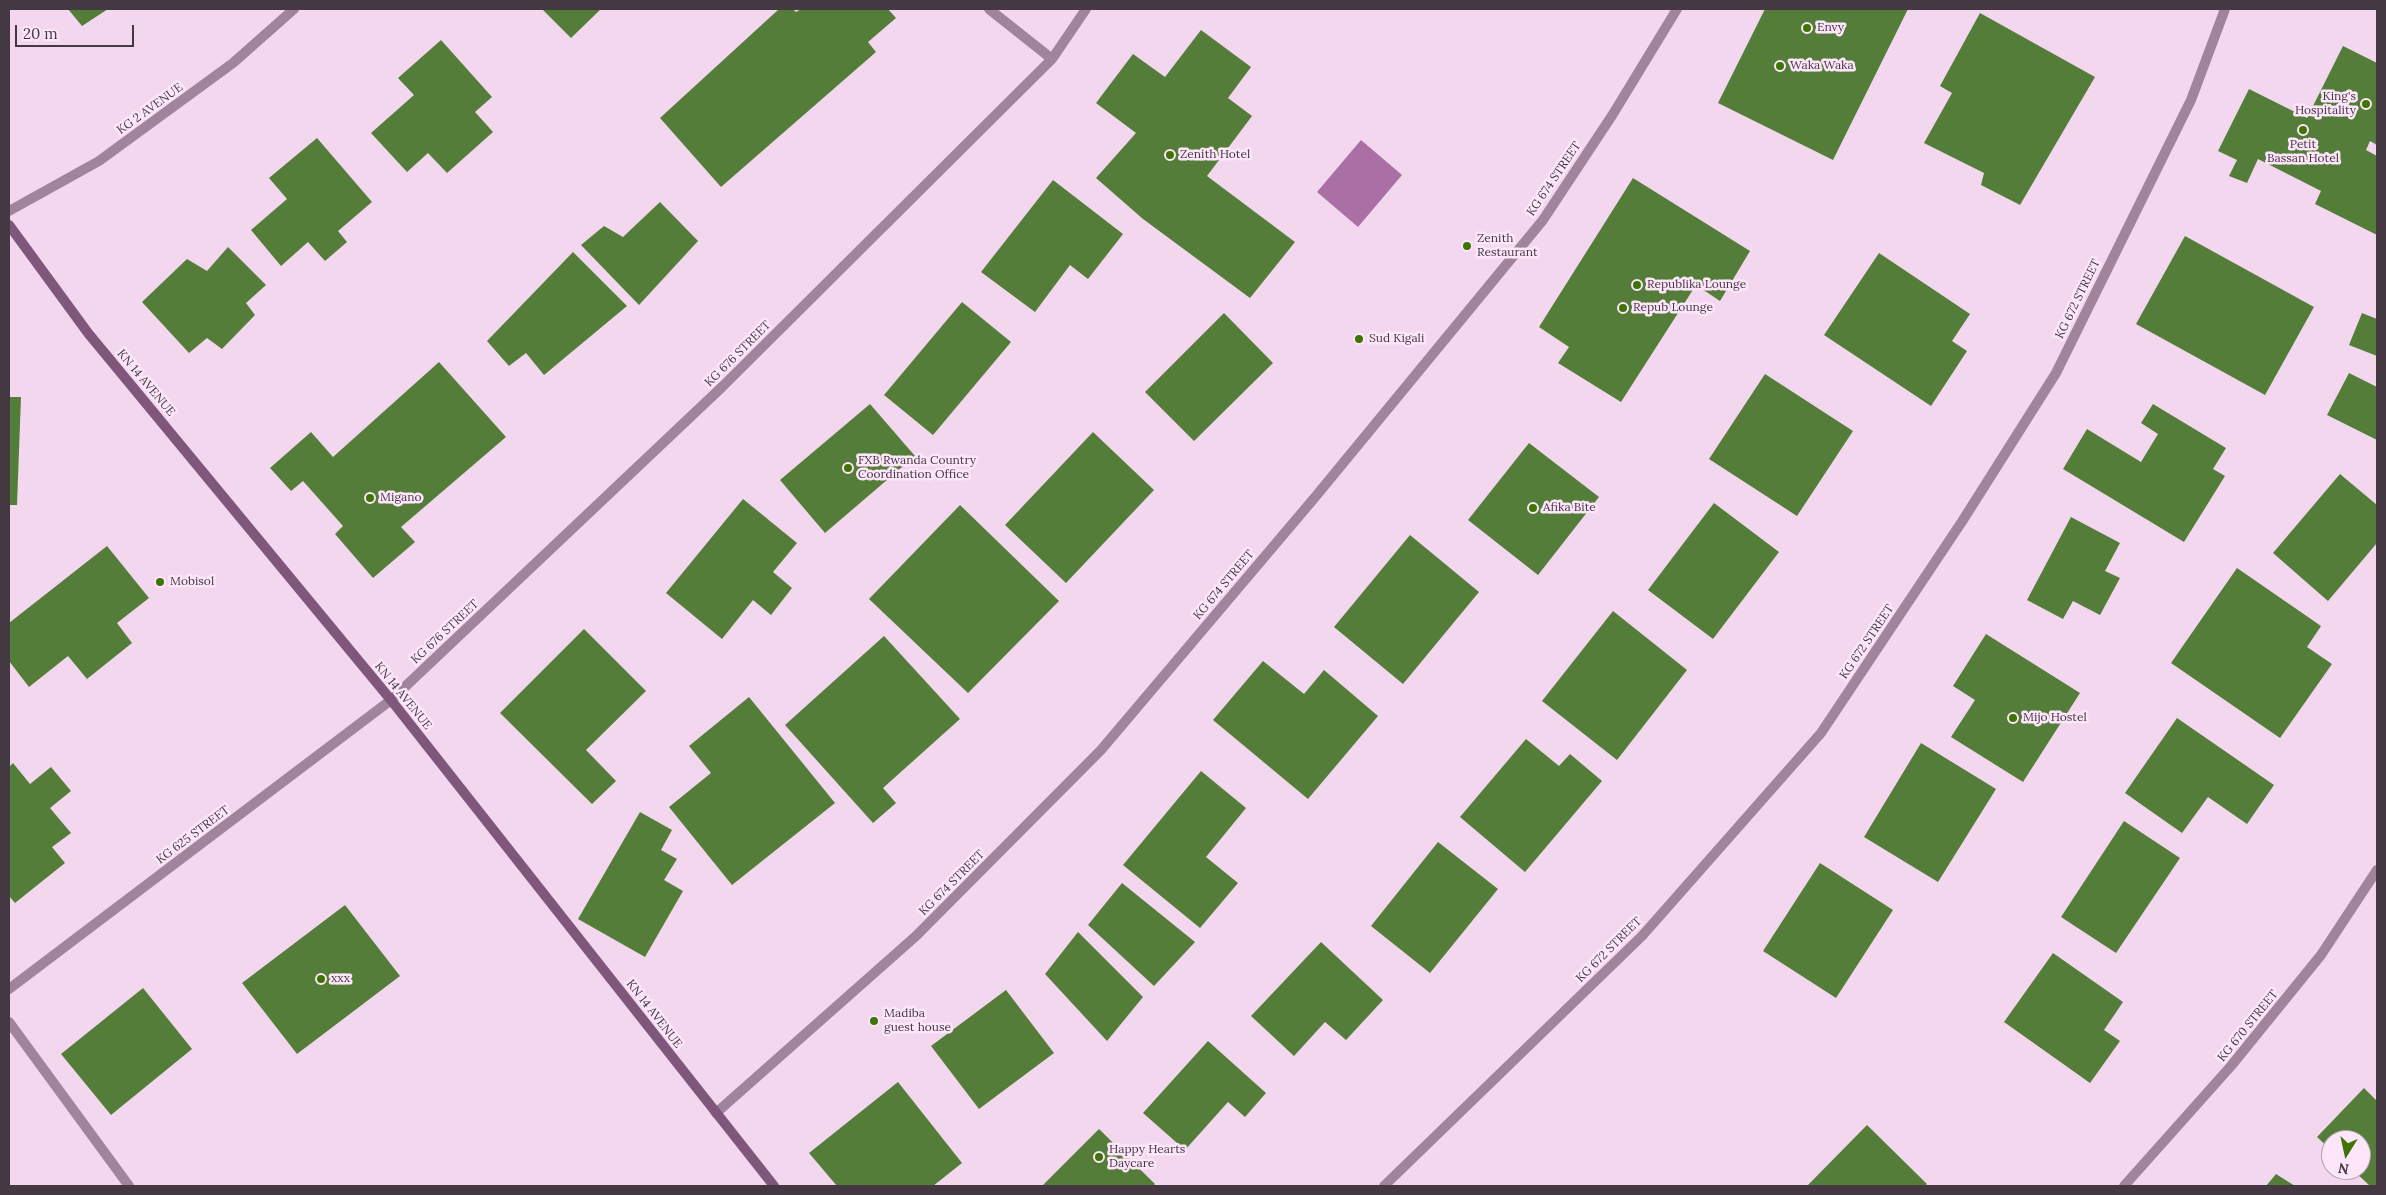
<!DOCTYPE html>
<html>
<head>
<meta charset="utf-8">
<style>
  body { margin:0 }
  #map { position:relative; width:2386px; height:1195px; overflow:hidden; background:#f3d7ef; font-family:Lora,serif }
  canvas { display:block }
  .frame { position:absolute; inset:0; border:10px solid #443842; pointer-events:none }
  .north { position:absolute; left:2321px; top:1130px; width:50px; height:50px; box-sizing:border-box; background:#fde6fa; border:1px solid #b3a0b0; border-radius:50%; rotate:190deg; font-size:14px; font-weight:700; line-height:20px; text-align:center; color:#443842 }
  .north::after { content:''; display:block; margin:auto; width:18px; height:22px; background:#3e7401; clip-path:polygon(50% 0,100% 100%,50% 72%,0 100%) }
  .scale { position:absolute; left:15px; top:25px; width:119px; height:22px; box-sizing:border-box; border:2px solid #443842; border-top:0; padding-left:6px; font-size:15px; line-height:18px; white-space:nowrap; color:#443842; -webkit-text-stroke:4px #fde6fa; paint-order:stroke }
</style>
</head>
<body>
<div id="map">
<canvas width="2386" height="1195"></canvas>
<div class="frame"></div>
<div class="north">N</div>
<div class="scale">20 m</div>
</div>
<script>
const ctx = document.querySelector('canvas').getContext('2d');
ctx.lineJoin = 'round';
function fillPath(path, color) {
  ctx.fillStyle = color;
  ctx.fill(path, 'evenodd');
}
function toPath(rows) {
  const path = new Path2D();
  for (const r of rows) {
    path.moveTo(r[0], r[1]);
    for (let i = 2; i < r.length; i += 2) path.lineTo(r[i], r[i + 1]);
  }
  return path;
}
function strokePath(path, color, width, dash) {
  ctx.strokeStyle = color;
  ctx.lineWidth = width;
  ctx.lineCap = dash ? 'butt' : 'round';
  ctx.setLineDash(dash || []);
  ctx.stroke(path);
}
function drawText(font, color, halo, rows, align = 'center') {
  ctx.font = font + ' Lora,serif';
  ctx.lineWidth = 5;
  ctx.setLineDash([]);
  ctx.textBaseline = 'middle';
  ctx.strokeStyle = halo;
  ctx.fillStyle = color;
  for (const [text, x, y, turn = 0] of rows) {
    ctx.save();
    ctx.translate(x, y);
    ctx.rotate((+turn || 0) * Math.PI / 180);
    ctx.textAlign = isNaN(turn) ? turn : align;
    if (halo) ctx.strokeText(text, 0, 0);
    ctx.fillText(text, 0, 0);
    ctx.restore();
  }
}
fillPath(toPath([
  [1361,140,1402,175,1358,227,1317,192]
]), '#aa6fa5');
fillPath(toPath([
  [68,9,108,9,82,26],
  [542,9,601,9,571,38],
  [779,9,793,9,796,12,801,9,888,9,896,18,868,42,876,52,721,187,660,118],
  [1765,9,1908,9,1833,160,1718,103],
  [1980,13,2095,77,2020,205,1981,185,1984,173,1924,143,1952,93,1940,86],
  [1201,30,1251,67,1228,98,1252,116,1207,176,1295,242,1250,298,1143,219,1096,178,1136,133,1096,103,1133,54,1165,77],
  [441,40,492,97,475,112,493,132,447,173,428,153,407,172,371,133,414,95,398,78],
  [2343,46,2377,63,2377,145,2370,141,2366,150,2377,156,2377,235,2315,204,2321,191,2258,159,2247,183,2229,176,2237,160,2218,151,2249,89,2307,118],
  [317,138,372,202,338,231,347,242,325,261,308,242,281,266,251,230,287,199,269,178],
  [1633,178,1750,251,1720,301,1696,285,1621,402,1558,363,1569,347,1539,327],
  [1053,180,1123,234,1088,279,1070,265,1035,312,981,272],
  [660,202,698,241,639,305,581,245,604,226,623,237],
  [2185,236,2314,307,2265,395,2136,324],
  [228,247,266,285,246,303,255,315,222,349,207,338,189,353,142,302,187,259,207,271],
  [573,252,627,306,544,375,526,353,509,366,487,341],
  [1879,253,1970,314,1952,341,1967,351,1931,406,1824,335],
  [962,302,1011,342,933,435,884,395],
  [1224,313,1273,363,1194,441,1145,392],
  [2362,313,2377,319,2377,356,2349,345],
  [439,362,506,437,401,527,415,542,373,578,335,534,343,526,303,481,291,491,270,468,311,432,333,457],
  [2349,373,2377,387,2377,440,2327,415],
  [1765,374,1853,431,1797,516,1709,459],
  [9,397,21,397,17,505,9,505],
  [870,404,915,456,825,533,780,480],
  [2153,404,2226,448,2213,469,2225,476,2184,542,2063,469,2087,429,2141,462,2158,434,2141,423],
  [1093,432,1154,490,1066,583,1005,525],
  [1529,443,1599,497,1538,575,1468,520],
  [2340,474,2377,505,2377,543,2328,601,2273,553],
  [743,499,797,543,773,572,792,588,771,615,753,600,722,639,666,593],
  [1714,503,1779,552,1713,639,1648,590],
  [960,505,1059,601,968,693,869,599],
  [2071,517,2120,543,2105,571,2120,578,2100,615,2073,601,2063,619,2027,600],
  [1410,535,1479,592,1403,684,1334,627],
  [107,546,149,598,117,623,132,643,87,679,68,656,29,687,9,661,9,623],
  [2237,568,2321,626,2307,647,2332,664,2280,738,2171,663],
  [1613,611,1687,670,1617,760,1542,701],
  [584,629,646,691,586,750,616,781,592,804,500,713],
  [1986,634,2080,693,2023,782,1951,737,1975,700,1953,686],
  [884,636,960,719,883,788,896,803,873,823,785,725],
  [1263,661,1304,694,1324,670,1378,716,1308,799,1213,720],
  [749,697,835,803,732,885,669,807,711,773,689,746],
  [2177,718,2274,785,2247,824,2208,797,2182,833,2125,793],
  [1526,739,1559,766,1570,754,1602,781,1525,872,1460,817],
  [1921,743,1996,789,1938,882,1864,837],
  [13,763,30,784,51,767,71,791,50,808,71,833,52,847,65,863,15,903,9,896,9,767],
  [1201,771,1246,808,1206,857,1238,883,1200,928,1123,865],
  [640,812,672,830,661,850,677,859,664,880,683,891,645,957,578,919],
  [2124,821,2180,858,2116,953,2061,917],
  [1438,842,1498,889,1430,973,1371,926],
  [1820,863,1893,910,1836,998,1763,951],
  [1122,883,1195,942,1154,986,1088,925],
  [345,905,400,976,297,1054,242,983],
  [1078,932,1143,997,1107,1041,1045,974],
  [1321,942,1383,1000,1346,1040,1325,1022,1294,1056,1251,1016],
  [2053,953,2123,1002,2104,1030,2120,1041,2090,1083,2004,1022],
  [143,988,192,1049,111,1115,61,1054],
  [1006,990,1054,1053,979,1109,931,1046],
  [1208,1041,1266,1093,1245,1117,1228,1102,1185,1150,1143,1113],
  [898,1082,962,1163,933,1186,837,1186,809,1153],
  [2364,1088,2377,1101,2377,1186,2370,1186,2353,1170,2361,1170,2361,1140,2331,1140,2331,1150,2317,1137],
  [1867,1125,1927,1184,1925,1186,1807,1186],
  [1099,1129,1155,1184,1153,1186,1042,1186],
  [2276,1174,2295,1186,2266,1186]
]), '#557d3a');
strokePath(toPath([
  [989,9,1052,59],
  [9,211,99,161,233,63,294,9],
  [9,989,391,700,722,387,1052,59,1086,9],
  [9,1022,129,1186],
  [716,1113,916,936,1101,750,1316,496,1543,220,1613,114,1677,9],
  [1384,1186,1642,936,1821,733,1963,520,2056,373,2191,100,2225,9],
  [2124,1186,2231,1066,2321,955,2377,870]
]), '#9f849c', 10);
strokePath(toPath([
  [9,225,88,333,391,700,774,1186]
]), '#7e577a', 10);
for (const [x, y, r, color] of [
  [1807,28,5,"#3e7401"],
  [1780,66,5,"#3e7401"],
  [2366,104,5,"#3e7401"],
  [2303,130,5,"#3e7401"],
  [1170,155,5,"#3e7401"],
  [1467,246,5,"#3e7401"],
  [1637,285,5,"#3e7401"],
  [1623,308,5,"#3e7401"],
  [1359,339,5,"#3e7401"],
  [848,468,5,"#3e7401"],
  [370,498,5,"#3e7401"],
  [1533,508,5,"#3e7401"],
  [160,582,5,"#3e7401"],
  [2013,718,5,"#3e7401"],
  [321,979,5,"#3e7401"],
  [874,1021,5,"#3e7401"],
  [1099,1157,5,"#3e7401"]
]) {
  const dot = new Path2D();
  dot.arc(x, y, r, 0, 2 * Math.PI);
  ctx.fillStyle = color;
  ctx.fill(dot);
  strokePath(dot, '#fde6fa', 2);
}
drawText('12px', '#443842', '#fde6fa', [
  ["Envy",1817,28],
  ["Waka Waka",1790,66],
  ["King's",2356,97,"right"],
  ["Hospitality",2356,111,"right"],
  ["Petit",2303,145,"center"],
  ["Bassan Hotel",2303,159,"center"],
  ["Zenith Hotel",1180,155],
  ["Zenith",1477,239],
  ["Restaurant",1477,253],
  ["Republika Lounge",1647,285],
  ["Repub Lounge",1633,308],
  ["Sud Kigali",1369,339],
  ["FXB Rwanda Country",858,461],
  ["Coordination Office",858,475],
  ["Migano",380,498],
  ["Afika Bite",1543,508],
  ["Mobisol",170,582],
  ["Mijo Hostel",2023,718],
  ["xxx",331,979],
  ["Madiba",884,1014],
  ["guest house",884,1028],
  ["Happy Hearts",1109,1150],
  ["Daycare",1109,1164]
], 'left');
drawText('12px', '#443842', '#fde6fa', [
  ["KG 2 AVENUE",150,109,-36],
  ["KG 674 STREET",1554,179,-56],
  ["KG 672 STREET",2078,299,-64],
  ["KG 676 STREET",738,354,-45],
  ["KN 14 AVENUE",146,383,50],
  ["KG 674 STREET",1224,585,-50],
  ["KG 676 STREET",445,632,-43],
  ["KG 672 STREET",1867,642,-56],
  ["KN 14 AVENUE",403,696,51],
  ["KG 625 STREET",193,835,-37],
  ["KG 674 STREET",952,883,-45],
  ["KG 672 STREET",1609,950,-45],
  ["KN 14 AVENUE",654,1014,52],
  ["KG 670 STREET",2248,1026,-51]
]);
</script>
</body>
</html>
